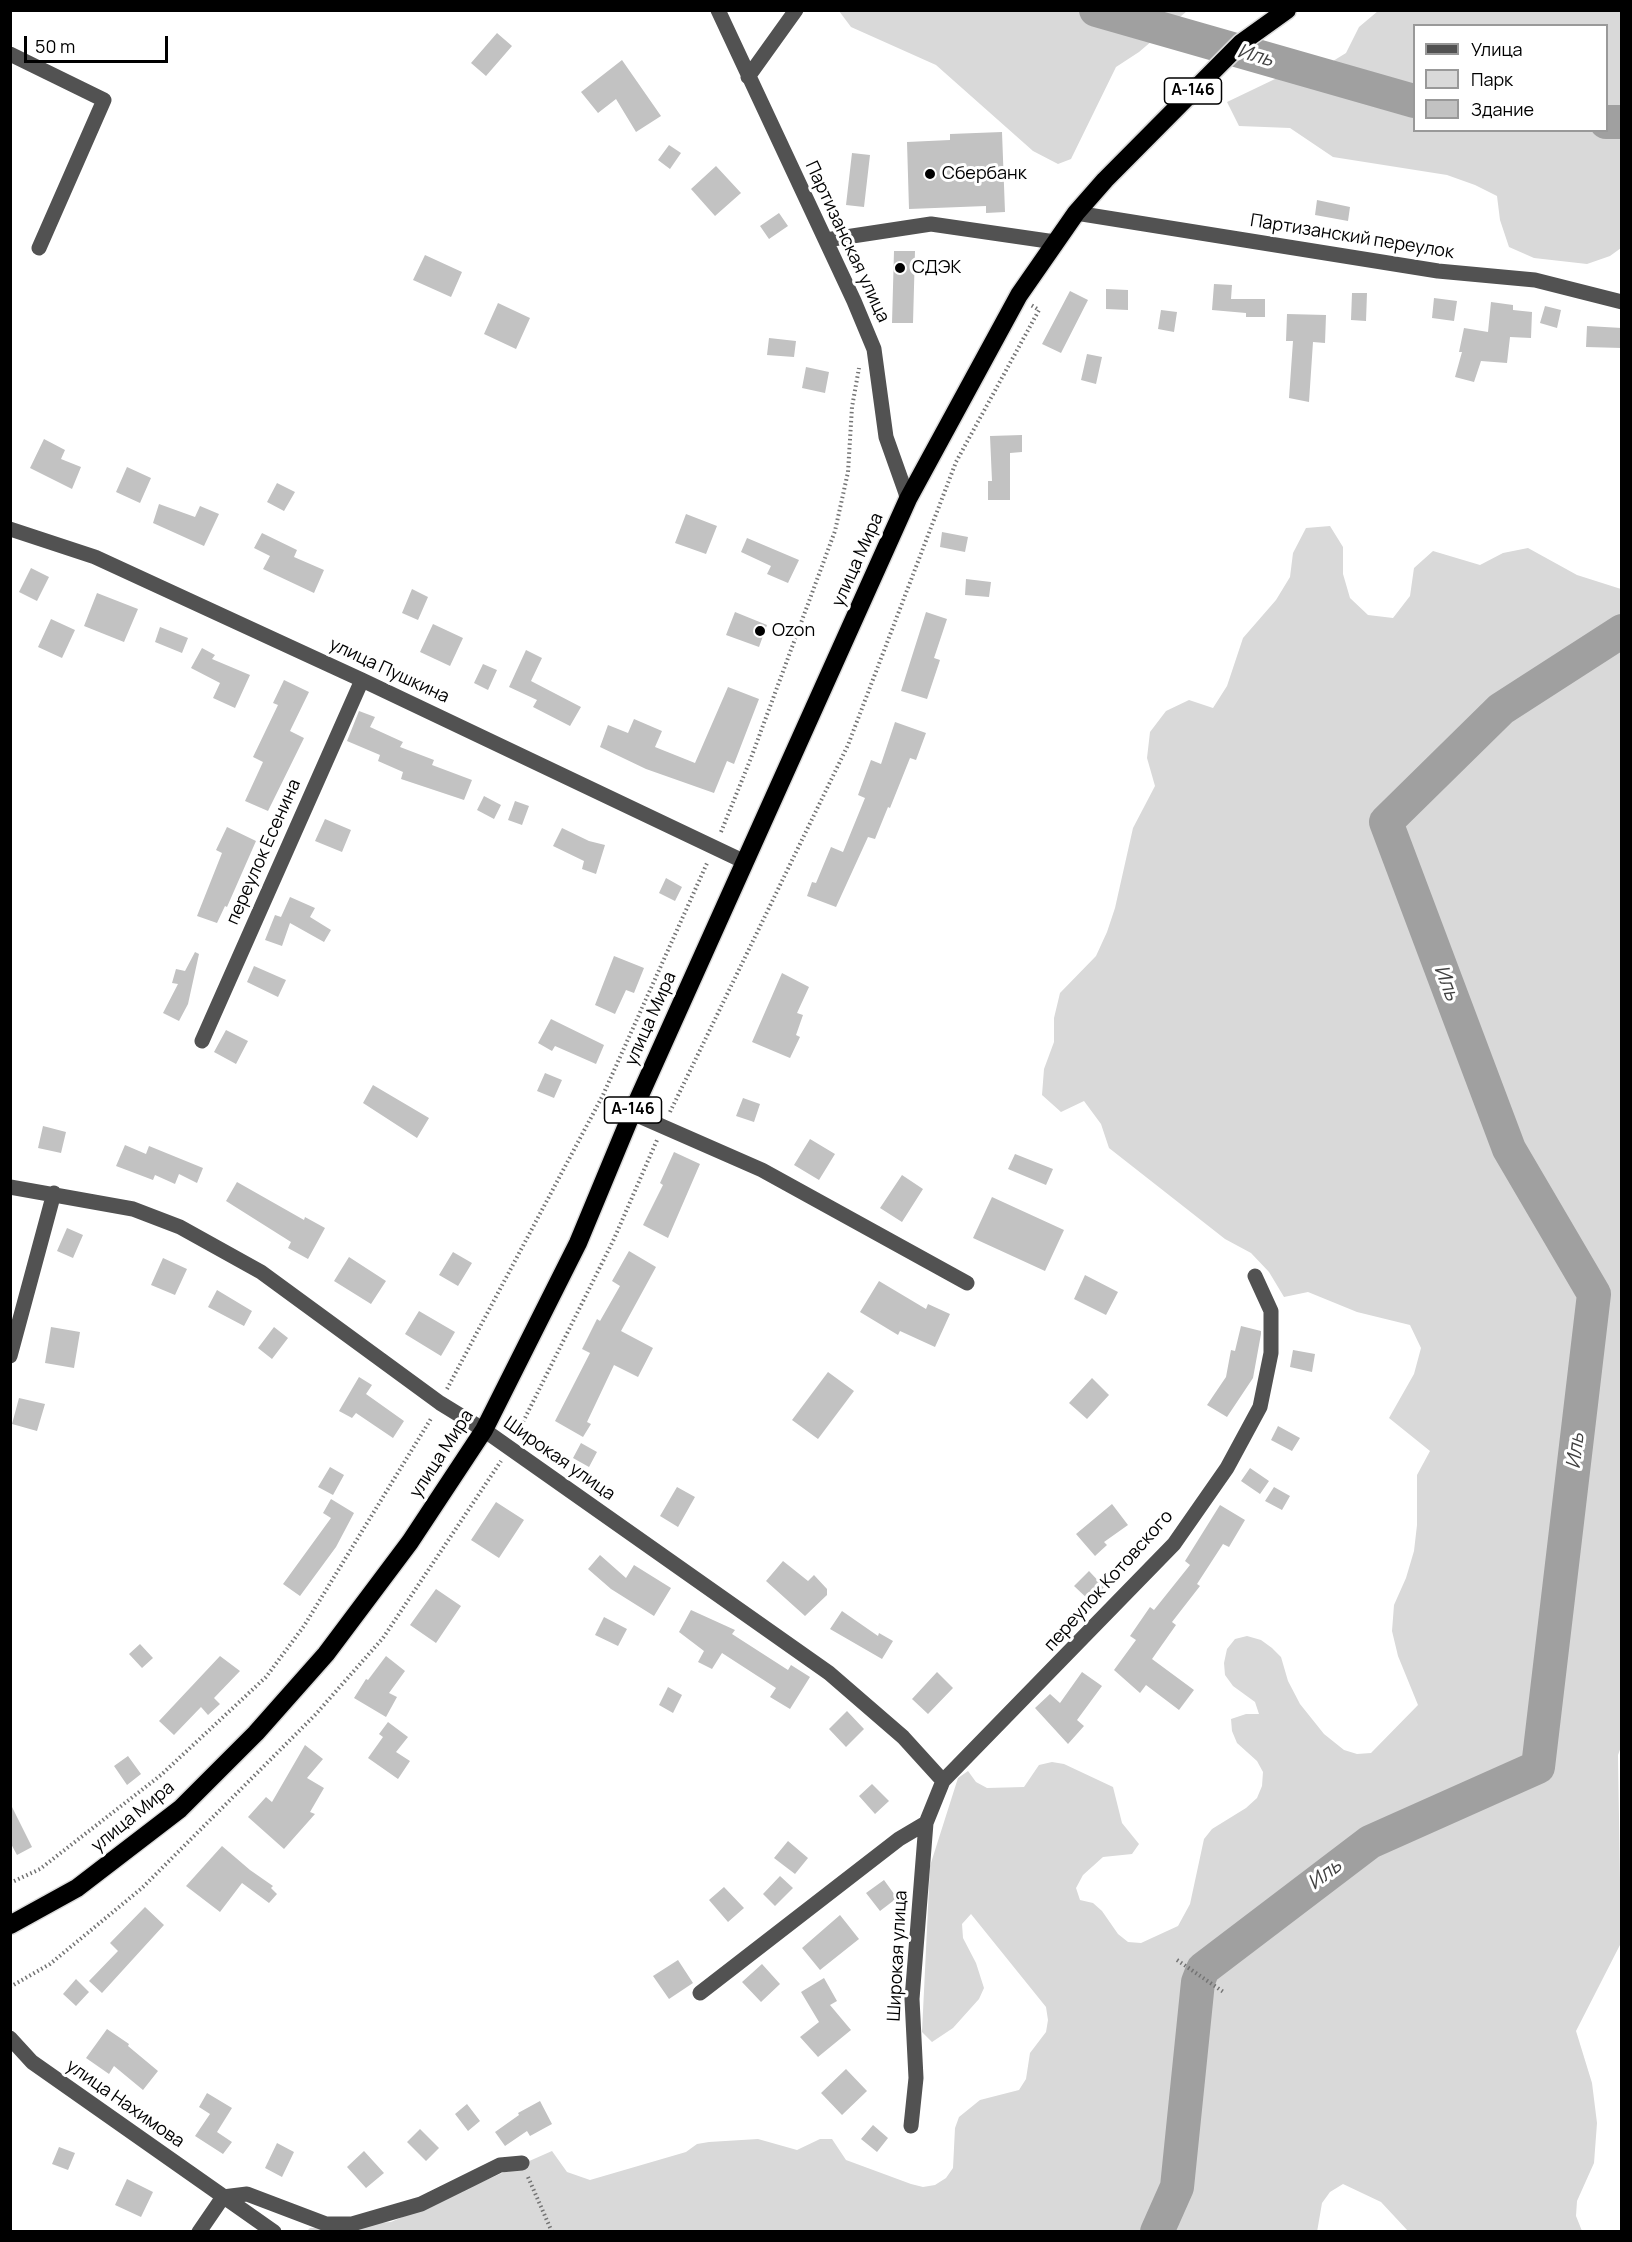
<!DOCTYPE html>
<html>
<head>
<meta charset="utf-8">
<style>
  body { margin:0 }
  #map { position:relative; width:1632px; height:2242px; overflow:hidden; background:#fff; font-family:Manrope,sans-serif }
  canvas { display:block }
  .frame { position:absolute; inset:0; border:12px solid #000; pointer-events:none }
  .legend { position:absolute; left:1413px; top:24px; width:195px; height:108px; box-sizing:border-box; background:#fff; border:2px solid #999; margin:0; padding:8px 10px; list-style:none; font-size:18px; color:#000 }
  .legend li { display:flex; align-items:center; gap:12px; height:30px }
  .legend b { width:30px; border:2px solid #999 }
  .scale { position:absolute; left:24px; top:36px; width:144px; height:27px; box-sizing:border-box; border:3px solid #000; border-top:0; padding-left:8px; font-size:18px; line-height:21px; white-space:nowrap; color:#000; -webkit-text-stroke:4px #fff; paint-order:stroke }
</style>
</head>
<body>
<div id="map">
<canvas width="1632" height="2242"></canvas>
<div class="frame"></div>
<ul class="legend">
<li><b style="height:8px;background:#525252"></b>Улица</li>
<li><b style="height:16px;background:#d9d9d9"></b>Парк</li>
<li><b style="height:16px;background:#c2c2c2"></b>Здание</li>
</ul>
<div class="scale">50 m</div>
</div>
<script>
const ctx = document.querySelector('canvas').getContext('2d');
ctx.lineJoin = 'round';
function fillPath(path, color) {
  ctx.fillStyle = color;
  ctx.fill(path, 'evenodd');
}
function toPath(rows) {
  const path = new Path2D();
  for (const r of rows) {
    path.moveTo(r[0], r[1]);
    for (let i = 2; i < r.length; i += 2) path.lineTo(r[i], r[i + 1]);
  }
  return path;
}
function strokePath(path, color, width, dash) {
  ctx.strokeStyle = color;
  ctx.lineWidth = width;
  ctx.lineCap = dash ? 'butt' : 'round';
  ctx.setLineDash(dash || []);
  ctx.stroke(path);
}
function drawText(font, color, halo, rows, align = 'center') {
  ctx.font = font + ' Manrope,sans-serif';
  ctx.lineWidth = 6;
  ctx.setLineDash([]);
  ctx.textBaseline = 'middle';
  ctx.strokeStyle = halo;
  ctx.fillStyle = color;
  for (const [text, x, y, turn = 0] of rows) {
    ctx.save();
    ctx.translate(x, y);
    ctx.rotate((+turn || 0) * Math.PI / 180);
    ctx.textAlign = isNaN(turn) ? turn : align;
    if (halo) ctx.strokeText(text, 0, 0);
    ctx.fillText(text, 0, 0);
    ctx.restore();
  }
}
fillPath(toPath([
  [839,11,1187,11,1139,52,1116,67,1071,159,1058,164,1033,151,936,65,851,27],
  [1378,11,1621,11,1621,248,1610,256,1587,264,1534,258,1509,247,1500,220,1497,196,1475,185,1447,175,1333,157,1290,128,1239,126,1227,102,1275,79,1325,66,1346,53,1359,27],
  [1414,26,1606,26,1606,130,1414,130],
  [1330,526,1343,547,1343,574,1350,598,1368,615,1393,618,1410,596,1414,568,1433,551,1480,565,1503,553,1528,548,1577,575,1621,589,1622,1744,1618,1755,1621,1943,1576,2031,1592,2083,1597,2123,1594,2163,1577,2201,1576,2216,1582,2231,1408,2231,1381,2202,1343,2184,1330,2192,1322,2203,1317,2232,306,2232,310,2228,391,2222,552,2151,567,2172,590,2180,686,2152,697,2144,709,2142,758,2139,797,2150,820,2139,832,2139,846,2160,911,2184,923,2187,935,2185,946,2178,953,2168,955,2128,959,2117,980,2100,1019,2090,1026,2079,1030,2053,1046,2032,1048,2020,1046,2007,971,1914,962,1924,963,1938,976,1963,984,1988,979,1999,953,2028,932,2042,922,2032,930,1866,958,1778,968,1771,976,1782,987,1788,1024,1787,1039,1765,1052,1762,1064,1764,1113,1787,1122,1823,1139,1844,1132,1854,1103,1857,1083,1875,1076,1888,1080,1900,1093,1903,1102,1911,1118,1934,1128,1942,1141,1943,1178,1926,1190,1904,1204,1839,1212,1829,1246,1808,1257,1798,1262,1786,1263,1772,1257,1761,1237,1743,1232,1731,1231,1719,1246,1714,1259,1714,1255,1702,1233,1686,1225,1675,1224,1663,1227,1649,1235,1639,1247,1636,1261,1640,1272,1648,1281,1657,1288,1681,1300,1704,1324,1734,1344,1750,1357,1754,1371,1753,1418,1705,1398,1656,1392,1631,1394,1605,1406,1578,1414,1551,1417,1525,1417,1475,1430,1451,1389,1418,1414,1374,1421,1348,1410,1325,1357,1312,1308,1292,1284,1297,1269,1272,1251,1253,1225,1239,1109,1148,1101,1124,1084,1101,1061,1112,1042,1095,1044,1069,1054,1042,1054,1018,1060,993,1096,956,1107,932,1115,908,1133,828,1155,786,1147,758,1150,732,1166,711,1189,700,1213,708,1227,686,1243,638,1276,600,1290,577,1293,553,1306,528]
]), '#d9d9d9');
strokePath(toPath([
  [1096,10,1414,101],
  [1606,122,1622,122],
  [1157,2232,1177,2187,1198,1982,1203,1969,1370,1842,1538,1767,1594,1294,1509,1149,1386,822,1501,709,1622,631]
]), '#a0a0a0', 34);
fillPath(toPath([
  [497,33,512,46,486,76,471,63],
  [622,60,661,116,636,132,616,99,598,113,581,92],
  [1002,132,1005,212,986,213,986,206,909,209,907,142,950,140,950,134],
  [669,145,681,153,670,169,658,160],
  [852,153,870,155,864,207,846,205],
  [716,166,741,193,715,216,691,189],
  [1317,200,1350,207,1348,221,1315,215],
  [779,213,788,226,769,239,760,226],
  [894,251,915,251,913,323,892,323],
  [425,255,462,272,451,297,413,280],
  [1214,284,1232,285,1231,299,1265,299,1265,317,1246,317,1246,313,1212,310],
  [1106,289,1128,290,1128,310,1106,309],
  [1070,291,1088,300,1061,353,1042,344],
  [1352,293,1367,293,1366,321,1351,320],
  [1434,298,1457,301,1454,321,1432,318],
  [1491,302,1513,305,1513,310,1532,312,1531,338,1510,337,1507,363,1481,361,1474,382,1455,377,1462,352,1459,352,1464,328,1488,332],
  [498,303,530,318,516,349,484,334],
  [1545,306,1561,310,1557,328,1540,323],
  [1161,310,1177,312,1174,332,1158,329],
  [1287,314,1326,315,1325,343,1313,342,1309,402,1289,398,1293,341,1286,341],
  [1587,326,1622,328,1622,348,1586,347],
  [769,338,796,341,794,357,767,355],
  [1087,354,1102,357,1096,384,1081,380],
  [806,367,829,372,825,393,802,388],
  [1022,435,1022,452,1010,453,1010,500,988,500,988,481,992,481,990,436],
  [44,439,65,450,61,459,81,467,72,489,30,468],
  [127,467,151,478,140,503,116,492],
  [277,483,295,492,284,511,267,502],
  [159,504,195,517,200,506,219,514,204,546,153,523],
  [686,514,717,526,706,554,675,543],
  [942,532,968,537,965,552,940,547],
  [262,533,297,550,294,557,324,570,314,593,263,569,270,556,254,548],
  [747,538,799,560,788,583,767,574,771,566,741,552],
  [31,568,49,577,37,601,19,592],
  [966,579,991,582,989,597,965,595],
  [412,589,428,597,418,620,402,613],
  [97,593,138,609,124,642,84,626],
  [735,612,767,625,759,647,726,635],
  [926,612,947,619,934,658,940,660,927,699,901,691],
  [51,619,75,630,62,658,38,647],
  [433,624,463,638,450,666,420,652],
  [160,627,188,638,182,653,155,642],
  [202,648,215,655,212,659,250,675,235,708,213,698,220,683,191,668],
  [526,650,542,658,531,681,581,707,570,726,533,707,537,700,509,687],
  [483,664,497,670,488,690,474,683],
  [284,680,309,692,290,731,304,738,268,811,245,801,263,762,253,757,278,705,273,703],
  [728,687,759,699,734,764,727,761,714,793,646,769,600,747,608,725,628,733,634,719,662,731,655,747,695,763],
  [359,711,375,717,370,727,403,742,400,747,434,760,432,765,472,780,464,800,401,779,403,772,378,761,380,755,347,741],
  [895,722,926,733,916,760,910,758,890,808,888,807,875,839,868,837,836,907,807,896,812,882,816,883,831,847,843,852,865,798,858,795,871,760,881,764],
  [484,796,501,805,494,819,477,810],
  [515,801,529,806,522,825,508,820],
  [325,819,351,830,342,852,315,841],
  [227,827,256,841,227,907,225,906,217,923,197,916,222,853,216,850],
  [562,828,589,841,605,845,596,874,582,869,584,861,553,846],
  [666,878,682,887,675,901,659,893],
  [290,897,315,908,310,917,331,930,324,942,290,923,282,946,265,940,275,915,281,917],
  [195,952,199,954,188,1004,179,1021,163,1013,178,984,172,983,176,969,185,971],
  [614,956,644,968,634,993,626,990,615,1014,595,1005],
  [254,966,286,980,278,997,247,982],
  [782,973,809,987,797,1013,803,1015,796,1035,800,1037,790,1058,752,1042],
  [551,1019,604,1045,596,1064,555,1046,552,1051,538,1043],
  [226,1030,248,1041,236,1064,214,1052],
  [545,1073,562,1080,554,1098,537,1091],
  [373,1085,429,1118,417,1138,363,1103],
  [743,1098,760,1104,754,1122,736,1116],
  [43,1126,66,1132,61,1153,38,1148],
  [810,1139,835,1154,819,1180,794,1165],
  [125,1145,146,1154,149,1146,203,1168,197,1183,179,1174,175,1184,155,1175,153,1180,116,1166],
  [674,1152,700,1164,668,1238,643,1225,663,1185,660,1183],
  [1015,1154,1053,1169,1046,1185,1008,1169],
  [902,1175,923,1189,902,1222,880,1208],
  [237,1182,304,1220,305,1217,325,1228,308,1259,288,1248,291,1242,226,1201],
  [992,1197,1064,1230,1045,1271,973,1238],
  [67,1228,83,1235,73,1258,57,1251],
  [629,1251,656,1267,621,1331,653,1348,638,1377,614,1365,587,1422,591,1424,583,1437,555,1421,590,1353,582,1349,597,1319,600,1321,620,1286,612,1281],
  [453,1252,472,1263,458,1286,439,1275],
  [349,1257,386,1281,371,1304,334,1281],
  [163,1258,187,1269,175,1295,151,1285],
  [1085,1275,1118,1292,1106,1315,1074,1299],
  [879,1281,926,1309,928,1304,950,1314,935,1347,900,1331,898,1335,860,1312],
  [217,1290,252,1311,244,1326,208,1307],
  [419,1311,455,1332,441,1356,405,1334],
  [1241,1326,1261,1331,1261,1334,1253,1378,1227,1417,1207,1405,1226,1377,1231,1350,1235,1351],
  [51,1327,80,1332,74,1368,45,1363],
  [274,1327,288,1338,272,1359,258,1348],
  [1293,1350,1315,1354,1312,1372,1290,1367],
  [828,1372,854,1391,818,1439,792,1420],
  [359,1377,372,1385,366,1394,404,1421,393,1438,356,1413,352,1418,339,1411],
  [1092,1378,1109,1395,1087,1419,1069,1403],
  [19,1398,45,1404,37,1431,12,1424],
  [1278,1426,1300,1438,1292,1451,1271,1440],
  [581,1443,597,1452,589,1467,573,1458],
  [330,1467,344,1475,333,1495,318,1487],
  [1250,1468,1269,1481,1260,1494,1241,1481],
  [677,1487,695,1497,678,1527,660,1516],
  [1274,1487,1290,1496,1282,1510,1265,1501],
  [331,1499,354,1513,336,1547,300,1596,283,1584,331,1518,323,1513],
  [496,1502,524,1520,499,1558,471,1540],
  [1112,1504,1128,1525,1104,1542,1107,1545,1095,1556,1076,1534],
  [1220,1505,1245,1520,1229,1547,1223,1544,1197,1584,1200,1586,1172,1622,1176,1625,1152,1659,1194,1690,1179,1710,1146,1685,1140,1693,1114,1670,1136,1640,1130,1636,1150,1607,1154,1610,1190,1565,1185,1561],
  [600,1555,626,1578,634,1565,671,1588,654,1616,611,1589,588,1569],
  [783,1561,808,1581,814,1575,827,1589,827,1595,805,1616,766,1581],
  [1089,1571,1104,1587,1090,1601,1074,1586],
  [436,1589,461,1606,436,1643,410,1625],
  [691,1610,735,1630,732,1634,788,1670,791,1665,810,1677,790,1709,770,1697,776,1688,722,1653,712,1669,698,1662,704,1651,679,1632],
  [842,1611,878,1636,879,1633,893,1641,882,1659,830,1629],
  [604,1617,627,1629,618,1646,595,1635],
  [140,1644,153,1658,142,1668,129,1654],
  [220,1656,240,1671,214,1698,220,1704,208,1715,201,1707,174,1735,159,1721],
  [386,1656,405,1671,389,1693,397,1697,386,1717,354,1698,366,1679,368,1680],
  [937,1672,953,1688,928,1714,912,1699],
  [1082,1672,1102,1686,1077,1720,1084,1726,1068,1744,1035,1708,1050,1694,1060,1703],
  [668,1687,682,1695,673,1713,659,1705],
  [847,1711,864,1729,846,1747,829,1729],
  [388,1722,408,1737,396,1752,410,1761,398,1779,368,1758,383,1737,379,1734],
  [305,1745,323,1759,307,1778,324,1788,310,1812,315,1814,284,1849,248,1817,266,1797,272,1802],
  [128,1756,141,1774,127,1785,114,1766],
  [872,1784,889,1801,875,1814,859,1796],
  [10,1803,32,1847,17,1855,10,1842],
  [788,1841,808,1858,795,1874,774,1858],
  [222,1846,250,1870,273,1886,271,1888,277,1894,269,1903,242,1883,220,1912,186,1886],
  [780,1876,793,1888,775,1906,763,1894],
  [884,1880,897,1898,880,1911,866,1893],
  [724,1887,744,1908,728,1922,709,1900],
  [145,1907,164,1925,102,1993,89,1981,118,1951,110,1943],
  [840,1915,859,1939,820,1970,802,1948],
  [678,1960,693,1983,669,1999,653,1976],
  [762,1964,780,1984,761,2002,742,1982],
  [824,1978,837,2001,830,2005,851,2030,818,2057,800,2037,819,2022,801,1992],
  [76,1979,89,1992,76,2006,63,1994],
  [107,2029,129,2044,128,2046,158,2071,143,2090,114,2066,109,2074,86,2058],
  [846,2069,867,2091,842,2115,821,2093],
  [207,2093,232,2108,217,2132,232,2142,223,2154,195,2136,210,2114,199,2107],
  [540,2101,552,2124,530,2136,527,2131,505,2146,495,2132,519,2115,518,2113],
  [467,2104,480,2121,468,2131,455,2114],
  [873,2125,888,2138,877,2152,861,2139],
  [420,2129,439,2148,426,2161,407,2142],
  [277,2143,294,2152,282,2177,265,2168],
  [59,2147,75,2153,68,2170,52,2164],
  [364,2151,384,2173,366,2188,347,2167],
  [127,2179,153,2192,141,2217,115,2205]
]), '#c2c2c2');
const highway = toPath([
  [10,1925,77,1888,180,1809,256,1733,326,1654,410,1542,484,1430,578,1243,632,1113,908,499,1019,295,1076,213,1105,180,1241,43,1287,10]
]);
strokePath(highway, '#dbdbdb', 21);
strokePath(toPath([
  [721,832,751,758,835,531,848,472,852,407,859,368],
  [670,1112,848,745,956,462,1039,310,1031,305],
  [447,1389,603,1095,708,861],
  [517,1434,614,1239,657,1140],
  [10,1883,40,1869,161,1775,266,1677,304,1626,432,1417],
  [1177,1960,1225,1993],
  [10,1987,50,1964,142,1888,315,1715,383,1638,501,1461],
  [528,2177,552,2232]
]), '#747474', 4, [1.5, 3]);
strokePath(toPath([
  [718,10,854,301,874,349,886,437,908,499],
  [10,54,104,100,39,248],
  [748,77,796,10],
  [1076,213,1438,271,1535,280,1622,302],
  [826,240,931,224,1055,242],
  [10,529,95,557,362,680,745,862],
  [202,1041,362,680],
  [632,1113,762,1170,967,1283],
  [10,1187,133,1209,180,1227,261,1272,440,1403,484,1430,829,1673,903,1737,943,1781],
  [10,1356,54,1193],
  [700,1993,899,1839,926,1823],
  [10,2038,32,2062,274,2232],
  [911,2126,916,2078,912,1999,926,1823,943,1781,1174,1544,1227,1468,1260,1407,1271,1353,1271,1311,1255,1276],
  [199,2232,223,2197,247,2194,326,2224,352,2224,421,2204,500,2165,522,2163]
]), '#525252', 15);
strokePath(highway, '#000', 18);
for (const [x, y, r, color] of [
  [930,174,6,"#000"],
  [900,268,6,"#000"],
  [760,631,6,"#000"]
]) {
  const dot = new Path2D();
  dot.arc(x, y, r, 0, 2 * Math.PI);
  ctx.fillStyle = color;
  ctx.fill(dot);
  strokePath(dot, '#fff', 2);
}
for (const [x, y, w] of [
  [1193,91,57],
  [633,1110,57]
]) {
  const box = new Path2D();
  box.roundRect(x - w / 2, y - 13, w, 26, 4.5);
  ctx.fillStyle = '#fff';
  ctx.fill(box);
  strokePath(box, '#000', 1.5);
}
drawText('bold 16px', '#000', null, [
  ["А-146",1193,91],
  ["А-146",633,1110]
]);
drawText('18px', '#000', '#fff', [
  ["Сбербанк",942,174],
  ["СДЭК",912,268],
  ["Ozon",772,631]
], 'left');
drawText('18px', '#000', '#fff', [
  ["Партизанский переулок",1352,237,9],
  ["Партизанская улица",847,242,65],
  ["улица Мира",858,560,-66],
  ["улица Пушкина",389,671,25],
  ["переулок Есенина",264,852,-66],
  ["улица Мира",651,1019,-66],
  ["улица Мира",442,1454,-57],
  ["Широкая улица",559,1459,35],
  ["переулок Котовского",1109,1581,-48],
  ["улица Мира",133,1817,-39],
  ["Широкая улица",898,1956,-87],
  ["улица Нахимова",125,2104,35]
]);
drawText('italic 20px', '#414141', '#fff', [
  ["Иль",1255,56,16],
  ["Иль",1446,983,69],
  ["Иль",1576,1451,-83],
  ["Иль",1325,1875,-37]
]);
</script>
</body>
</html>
